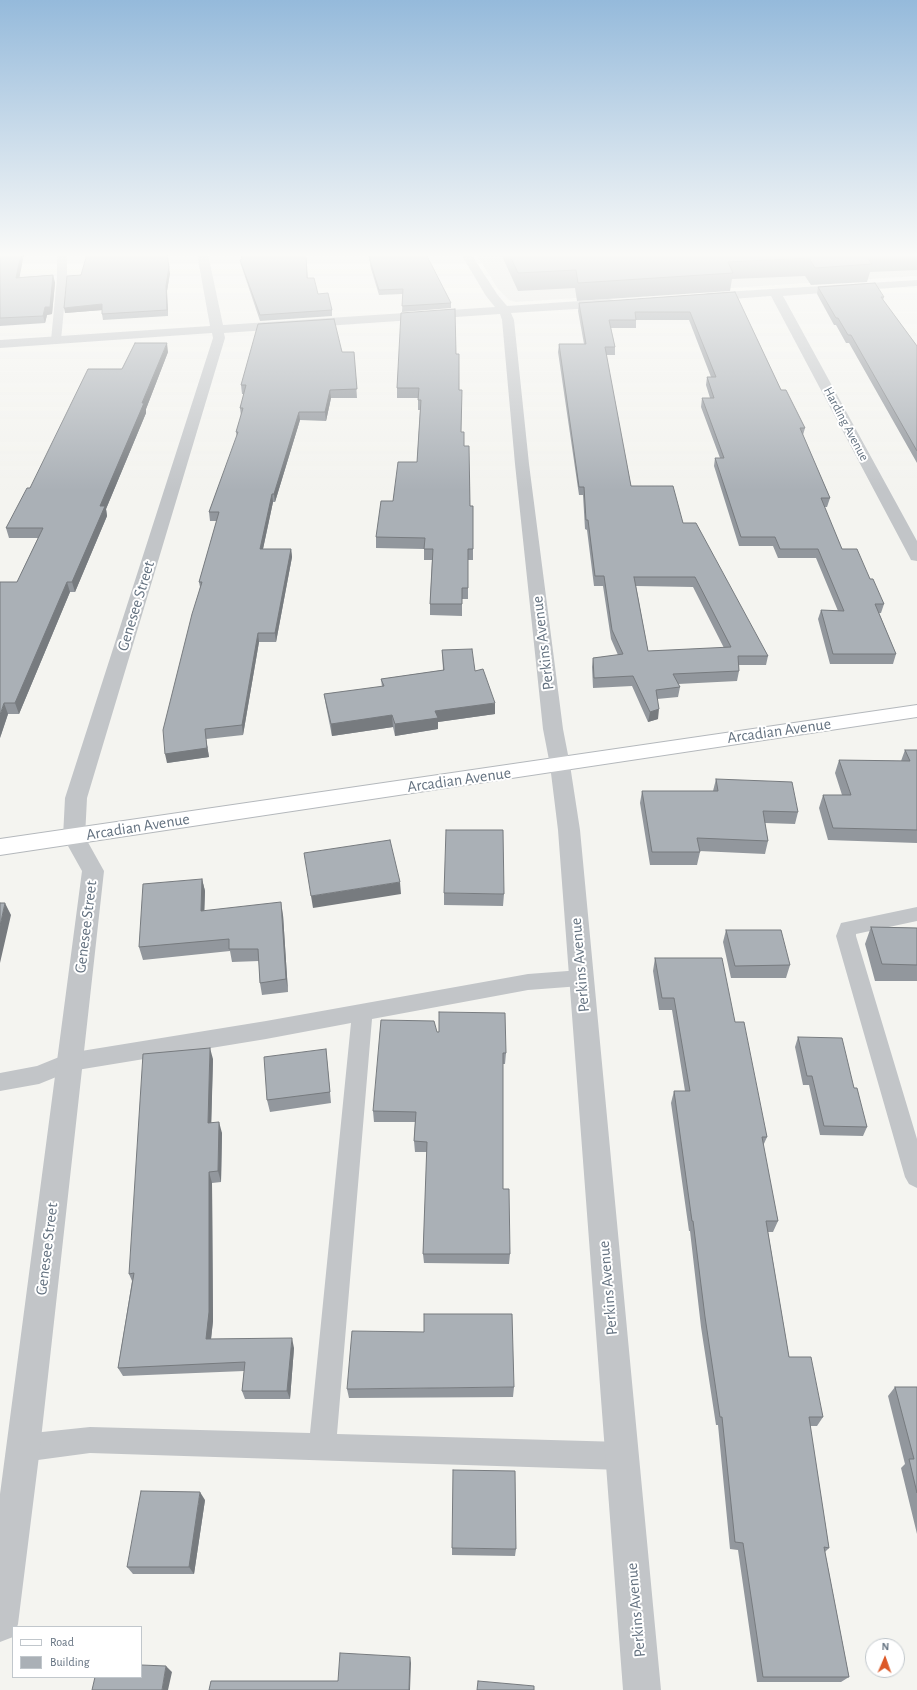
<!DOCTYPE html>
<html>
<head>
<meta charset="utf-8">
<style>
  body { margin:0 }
  #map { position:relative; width:917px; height:1690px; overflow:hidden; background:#f4f4f0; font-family:"Alegreya Sans",sans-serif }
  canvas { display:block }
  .legend { position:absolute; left:12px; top:1626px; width:130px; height:52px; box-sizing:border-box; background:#fff; border:1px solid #c1c7cc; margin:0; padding:5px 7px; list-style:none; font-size:12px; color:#647280 }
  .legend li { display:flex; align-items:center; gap:8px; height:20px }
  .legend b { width:20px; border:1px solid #c1c7cc }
  .north { position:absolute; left:865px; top:1638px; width:40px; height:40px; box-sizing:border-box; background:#fff; border:1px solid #c1c7cc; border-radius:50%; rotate:2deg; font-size:11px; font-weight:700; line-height:16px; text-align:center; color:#647280 }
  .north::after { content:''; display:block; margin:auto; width:14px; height:18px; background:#dc5827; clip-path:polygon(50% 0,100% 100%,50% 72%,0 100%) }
</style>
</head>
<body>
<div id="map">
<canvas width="917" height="1690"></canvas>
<ul class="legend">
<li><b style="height:5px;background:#fff"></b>Road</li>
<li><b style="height:11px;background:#aab0b6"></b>Building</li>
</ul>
<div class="north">N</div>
</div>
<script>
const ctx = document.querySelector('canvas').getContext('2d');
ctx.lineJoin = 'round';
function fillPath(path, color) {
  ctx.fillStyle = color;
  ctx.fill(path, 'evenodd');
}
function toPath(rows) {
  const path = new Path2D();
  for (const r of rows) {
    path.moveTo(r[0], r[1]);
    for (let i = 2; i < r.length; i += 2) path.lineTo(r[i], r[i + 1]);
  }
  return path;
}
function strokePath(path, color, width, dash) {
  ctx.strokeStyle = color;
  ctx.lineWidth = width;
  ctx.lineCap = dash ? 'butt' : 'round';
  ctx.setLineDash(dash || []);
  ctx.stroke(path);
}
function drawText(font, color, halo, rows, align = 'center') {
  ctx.font = font + ' "Alegreya Sans",sans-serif';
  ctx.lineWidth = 4;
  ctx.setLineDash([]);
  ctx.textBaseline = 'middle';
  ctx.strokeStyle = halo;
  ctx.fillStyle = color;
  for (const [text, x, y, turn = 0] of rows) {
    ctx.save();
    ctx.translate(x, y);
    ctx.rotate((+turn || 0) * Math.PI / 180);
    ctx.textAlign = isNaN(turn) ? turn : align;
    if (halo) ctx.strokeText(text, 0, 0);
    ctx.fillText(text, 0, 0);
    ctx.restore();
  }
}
fillPath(toPath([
  [476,254,917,254,917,276,516,302,509,300,498,289]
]), '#e4e5e3');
const secondary = toPath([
  [917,705,917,717,0,855,0,839,917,705]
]);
strokePath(secondary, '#b4b8bc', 2);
fillPath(toPath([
  [57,254,67,254,67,278,61,340,56,343,51,340,57,278,57,254],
  [917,907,917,921,856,934,856,936,917,1139,917,1188,909,1184,905,1177,836,936,841,923,917,907],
  [581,970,588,972,591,978,588,984,581,986,528,990,372,1019,337,1434,622,1442,632,1446,636,1456,632,1466,622,1470,90,1453,23,1462,13,1458,9,1448,13,1438,23,1434,90,1427,310,1433,351,1023,266,1039,71,1071,39,1084,0,1091,0,1073,37,1066,69,1053,266,1021,528,974,581,970]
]), '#c2c5c8');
fillPath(toPath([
  [197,254,208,254,223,325,495,307,486,296,461,254,471,254,497,294,507,306,609,299,613,300,615,303,613,306,609,307,511,313,514,320,529,464,563,729,570,765,580,830,661,1690,623,1690,558,830,550,765,543,729,515,464,502,320,500,314,224,333,225,338,87,798,85,837,104,871,40,1448,18,1624,17,1627,13,1627,13,1637,0,1642,0,1494,82,871,63,837,65,798,213,338,212,333,0,348,0,340,210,326,197,254],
  [917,280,917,286,783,296,917,541,917,561,911,560,909,556,771,296,708,301,704,300,702,297,704,294,708,293,917,280]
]), '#c2c5c8');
fillPath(secondary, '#fff');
fillPath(toPath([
  [0,254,24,254,19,277,53,275,55,283,52,314,47,315,45,323,0,326],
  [240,254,306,254,308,278,318,294,332,310,332,316,260,321,241,265,240,260,242,260],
  [368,254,426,254,451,303,451,308,402,312,403,294,379,295,371,269],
  [501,254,917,254,917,270,870,272,867,282,811,285,805,276,732,279,730,291,577,301,575,288,518,291],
  [170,273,167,291,168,316,103,320,102,314,102,310,65,313,81,275],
  [818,287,884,297,883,300,917,346,917,463,849,343,846,343,836,325,834,325,817,294],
  [735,292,781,390,805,428,803,435,830,498,827,507,824,507,842,549,870,579,884,604,881,613,879,613,896,654,893,664,830,664,818,619,821,610,838,611,816,558,778,558,773,546,739,546,714,466,715,458,720,458,701,407,702,398,710,398,706,385,707,377,711,377,689,320,636,320,636,328,611,328,615,347,615,355,606,355,631,486,683,523,768,656,766,665,739,665,739,671,737,681,678,684,680,687,678,697,657,699,658,719,648,722,632,686,593,688,592,667,593,658,618,655,611,639,603,586,594,586,587,530,585,529,583,495,579,495,558,352,559,344,584,344,578,311,579,303],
  [636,586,693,587,724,648,648,651],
  [168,352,146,409,146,413,106,509,107,516,75,592,70,592,19,714,8,714,0,738,17,582,38,538,9,538,6,528,30,488,122,369],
  [342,352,354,352,357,398,331,398,326,421,300,420,275,502,273,502,263,549,291,549,292,557,276,642,259,642,243,735,206,739,209,757,167,763,200,587,199,582,217,521,210,521,209,512,237,438,236,432,241,416,240,408,244,394,242,394,241,385],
  [456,354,459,390,461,432,464,446,470,506,473,506,473,560,468,560,468,599,462,599,462,616,430,615,430,604,432,560,424,560,424,549,376,548,376,537,393,501,417,462,420,410,418,410,418,398,397,398,397,388],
  [442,650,475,671,495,714,438,722,438,729,395,736,393,727,332,736,326,706,324,694,382,687,381,679,443,670],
  [905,750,917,750,917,843,828,840,819,808,823,795,842,795,835,773,839,760,901,761],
  [716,779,798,812,795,824,765,823,768,841,765,854,699,851,700,852,697,865,650,865,640,803,642,791,713,791],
  [202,879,205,891,204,911,283,915,288,992,262,995,260,983,259,961,232,962,230,951,143,960,139,947],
  [444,893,504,894,503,906,444,905],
  [871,927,917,928,917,981,875,981,865,944],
  [726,930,790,965,786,978,731,978,723,942],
  [655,958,735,1022,767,1137,763,1146,778,1221,773,1232,768,1232,789,1357,823,1417,817,1426,810,1426,829,1548,825,1552,849,1677,841,1682,757,1682,738,1550,730,1549,718,1425,716,1425,701,1327,690,1231,689,1231,671,1103,674,1091,685,1091,672,1010,659,1010,653,971],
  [437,1032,506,1053,505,1064,503,1064,503,1189,510,1254,509,1264,424,1263,423,1254,427,1152,415,1152,414,1141,415,1122,374,1122,373,1111],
  [798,1037,854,1088,867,1127,863,1136,820,1135,809,1085,803,1085,795,1047],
  [326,1049,331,1103,270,1112,267,1100],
  [213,1059,211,1123,222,1133,221,1182,212,1183,213,1321,211,1339,294,1348,290,1399,245,1399,242,1391,244,1371,123,1376,118,1368,132,1281,129,1274],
  [514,1387,513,1397,349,1398,347,1389],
  [895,1387,917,1387,917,1534,901,1468,905,1464,888,1396],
  [205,1500,194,1574,133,1574,127,1567],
  [452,1548,516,1549,515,1556,452,1555]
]), '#92979d');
fillPath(toPath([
  [21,254,24,254,18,285,16,278],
  [167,254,170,273,167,291,168,316,167,310,166,286],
  [53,275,55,283,52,314,47,315,45,323,43,316],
  [102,304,103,310,65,313,64,308],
  [167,343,168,352,146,409,146,413,106,509,107,516,75,592,72,582,100,506],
  [330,390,331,398,326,421,325,412],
  [299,412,300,420,275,502,274,494],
  [272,494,273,502,261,558,260,549],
  [291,549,292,557,276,642,275,633],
  [67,582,70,592,19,714,15,703],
  [258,633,259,642,243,735,242,725],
  [4,703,8,714,0,738,0,715],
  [495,703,495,714,438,722,438,729,395,736,395,724,435,711],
  [659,709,658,719,648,722,650,712],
  [392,715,393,727,332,736,331,724],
  [205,729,206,739,209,757,167,763,165,754],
  [202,879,205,891,204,924,201,911],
  [400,882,401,894,313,908,311,896],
  [281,902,283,915,288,992,286,979],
  [5,903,11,915,0,963,0,926],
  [210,1048,213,1059,211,1134,208,1123],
  [219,1122,222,1133,221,1182,218,1171],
  [209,1172,212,1183,213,1321,210,1348,206,1339],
  [292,1338,294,1348,290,1399,287,1391],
  [200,1492,205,1500,194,1574,189,1567],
  [410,1657,411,1663,410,1690,409,1690],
  [166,1666,172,1672,168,1690,162,1690]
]), '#777b7f');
const building = toPath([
  [0,254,21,254,16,278,53,275,50,307,45,307,43,316,0,318,0,254],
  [87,254,167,254,169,267,166,286,167,310,102,314,102,304,64,308,67,276,81,275,87,254],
  [241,254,306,254,307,278,314,278,318,294,328,293,332,310,260,315,240,260,242,259,241,254],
  [369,254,426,254,451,303,402,306,403,289,379,290,371,264,369,254],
  [509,254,892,254,866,255,872,264,815,268,809,258,728,262,733,273,578,283,576,270,518,273,509,254],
  [875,283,884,297,881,297,917,346,917,451,851,335,848,335,838,318,836,318,818,287,875,283],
  [735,292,781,390,786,390,805,428,800,428,830,498,821,498,842,549,857,549,870,579,873,579,884,604,875,604,896,654,833,654,821,610,844,611,818,549,780,549,775,537,741,537,715,458,724,458,702,398,714,398,707,377,716,377,690,312,635,312,636,320,609,320,615,347,605,347,631,486,673,486,683,523,696,523,768,656,738,656,739,671,673,674,680,687,656,690,659,709,650,712,633,676,594,678,593,658,623,654,612,630,604,576,595,576,588,520,586,520,584,487,579,487,559,344,586,344,579,303,735,292],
  [634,577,695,577,731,647,648,651,634,577],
  [455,309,456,354,459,354,459,390,462,390,461,432,464,432,464,446,469,446,470,506,473,506,473,549,468,549,468,588,462,588,462,604,430,604,433,549,424,549,425,538,376,537,381,501,393,501,398,462,417,462,421,400,418,400,419,388,397,388,401,313,455,309],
  [334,319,342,352,354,352,357,389,330,390,325,412,299,412,274,494,272,494,260,549,291,549,275,633,258,633,242,725,205,729,207,748,165,754,163,730,192,614,202,582,199,582,219,512,209,512,238,432,236,432,243,408,240,408,246,385,241,385,258,324,334,319],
  [135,343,167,343,142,403,144,403,100,506,105,506,72,582,67,582,15,703,4,703,0,715,0,582,17,582,43,528,6,528,27,488,30,488,88,369,122,369,135,343],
  [472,649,475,671,483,669,495,703,435,711,438,718,395,724,392,715,331,724,324,694,384,686,381,679,444,670,442,650,472,649],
  [905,750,917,750,917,830,833,828,823,795,851,795,839,760,910,761,905,750],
  [716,779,792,782,798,812,763,811,768,841,697,838,700,852,652,852,642,791,718,791,716,779],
  [446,830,503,830,504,894,444,893,446,830],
  [390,840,400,882,311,896,304,853,390,840],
  [202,879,201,911,281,902,286,979,260,983,258,949,229,949,229,939,139,947,143,884,202,879],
  [0,903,5,903,0,926,0,903],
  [871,927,917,928,917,965,882,964,871,927],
  [726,930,781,930,790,965,735,966,726,930],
  [655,958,722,958,735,1022,744,1022,767,1137,762,1137,778,1221,766,1221,789,1357,811,1357,823,1417,809,1417,829,1548,824,1547,849,1677,763,1677,743,1543,735,1542,722,1417,720,1417,705,1317,693,1221,692,1221,674,1091,690,1091,674,998,662,998,655,958],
  [439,1012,505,1013,506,1053,503,1053,503,1189,509,1189,510,1254,423,1254,427,1142,414,1141,416,1112,373,1111,381,1020,434,1021,437,1032,439,1032,439,1012],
  [798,1037,842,1038,854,1088,857,1088,867,1127,824,1126,812,1076,807,1076,798,1037],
  [210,1048,208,1123,219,1122,218,1171,209,1172,209,1312,206,1339,292,1338,287,1391,242,1391,245,1362,118,1368,134,1273,129,1274,143,1054,210,1048],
  [326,1049,330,1092,267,1100,264,1057,326,1049],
  [424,1314,512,1314,514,1387,347,1389,352,1331,424,1332,424,1314],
  [895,1387,917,1387,917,1493,909,1459,914,1459,895,1387],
  [453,1470,515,1471,516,1549,452,1548,453,1470],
  [141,1491,200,1492,189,1567,127,1567,141,1491],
  [340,1653,410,1657,409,1690,209,1690,211,1681,338,1681,340,1653],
  [141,1665,166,1666,162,1690,92,1690,95,1677,141,1677,141,1665],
  [478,1681,534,1686,534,1690,477,1690,478,1681]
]);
fillPath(building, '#aab0b6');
strokePath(building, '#777b7f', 1);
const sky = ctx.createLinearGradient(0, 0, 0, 490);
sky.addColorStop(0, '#95badb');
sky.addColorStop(0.52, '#fafaf8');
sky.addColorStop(1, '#fafaf800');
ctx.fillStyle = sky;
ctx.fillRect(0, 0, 917, 490);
drawText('13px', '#647280', '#fff', [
  ["Harding Avenue",846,424,62]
]);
drawText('16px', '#647280', '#fff', [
  ["Genesee Street",136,606,-73],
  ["Perkins Avenue",543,643,-97],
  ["Arcadian Avenue",779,731,-8],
  ["Arcadian Avenue",459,780,-8],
  ["Arcadian Avenue",138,827,-9],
  ["Genesee Street",86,927,-83],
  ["Perkins Avenue",580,965,-95],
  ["Genesee Street",47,1249,-83],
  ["Perkins Avenue",608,1288,-95],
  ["Perkins Avenue",636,1610,-95]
]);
</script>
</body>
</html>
